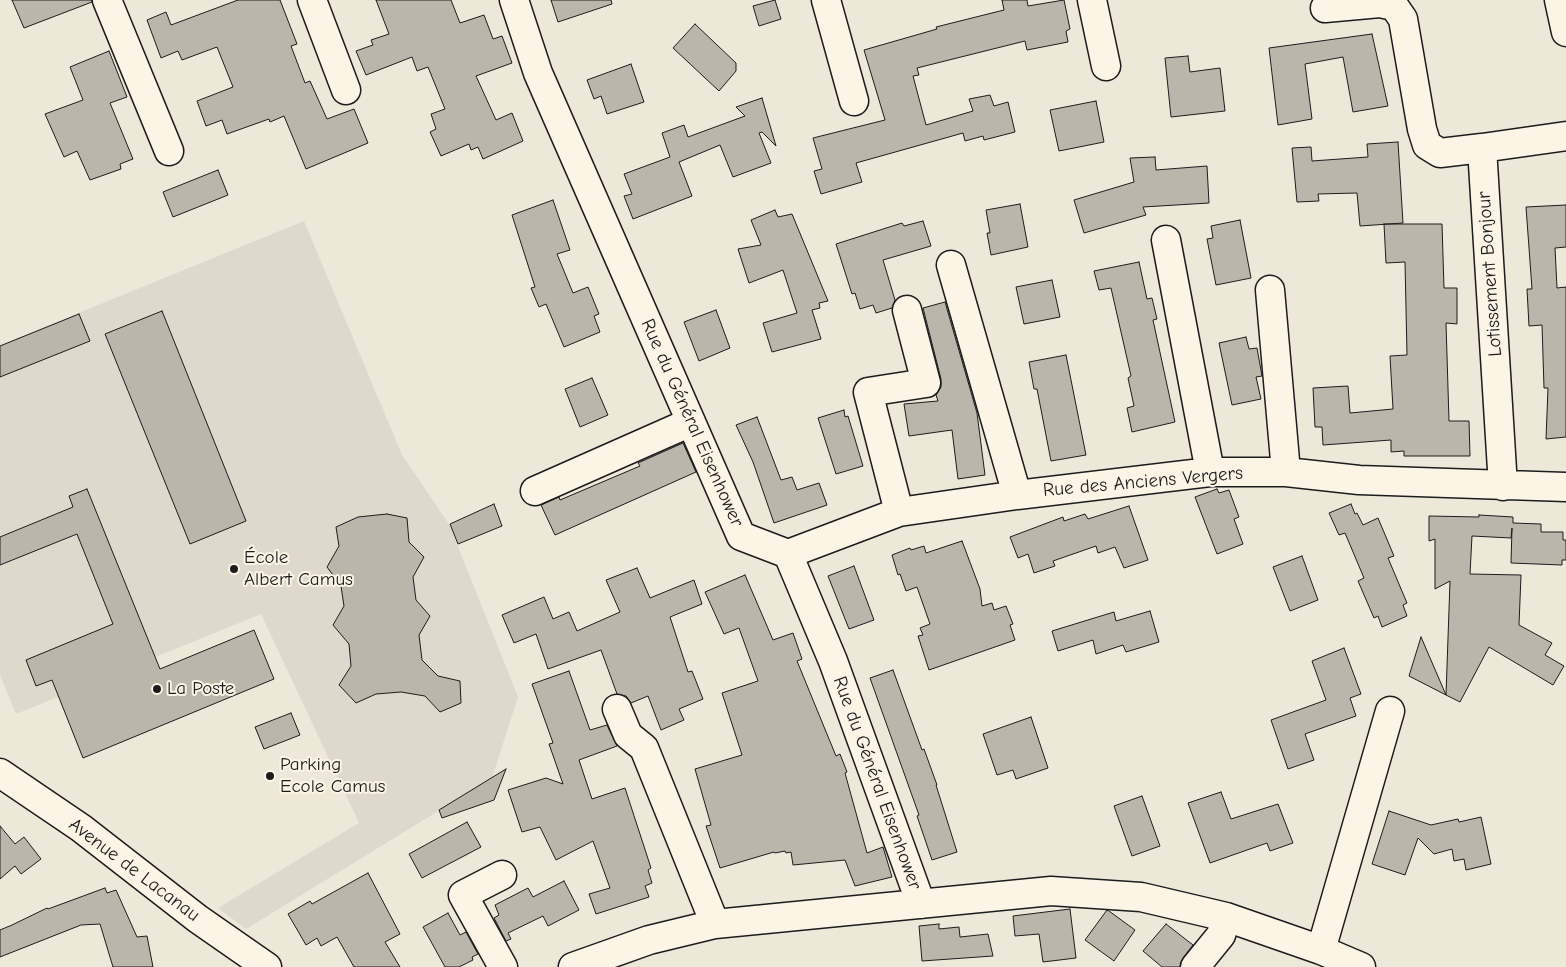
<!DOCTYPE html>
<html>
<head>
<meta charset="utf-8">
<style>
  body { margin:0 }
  canvas { display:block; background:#eee8d9 }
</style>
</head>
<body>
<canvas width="1566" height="967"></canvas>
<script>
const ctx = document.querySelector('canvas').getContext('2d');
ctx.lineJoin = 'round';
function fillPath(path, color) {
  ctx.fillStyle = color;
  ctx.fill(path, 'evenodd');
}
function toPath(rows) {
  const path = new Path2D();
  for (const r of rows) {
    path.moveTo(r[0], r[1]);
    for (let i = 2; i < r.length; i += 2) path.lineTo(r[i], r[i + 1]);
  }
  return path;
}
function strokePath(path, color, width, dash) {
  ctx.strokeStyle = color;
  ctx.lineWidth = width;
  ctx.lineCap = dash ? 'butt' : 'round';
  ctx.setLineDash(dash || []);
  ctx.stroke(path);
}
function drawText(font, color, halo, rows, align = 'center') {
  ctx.font = font + ' "Comic Neue",sans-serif';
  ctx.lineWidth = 4;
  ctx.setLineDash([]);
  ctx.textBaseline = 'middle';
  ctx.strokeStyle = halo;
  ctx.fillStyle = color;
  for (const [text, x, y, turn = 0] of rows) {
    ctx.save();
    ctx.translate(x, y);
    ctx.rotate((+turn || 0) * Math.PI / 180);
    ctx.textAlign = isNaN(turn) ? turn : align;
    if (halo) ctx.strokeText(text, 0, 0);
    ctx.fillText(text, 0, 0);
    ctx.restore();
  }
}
fillPath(toPath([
  [304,221,402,455,449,524,518,697,492,778,246,929,218,908,359,823,261,614,16,714,0,675,0,345]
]), '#ded9cb');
const building = toPath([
  [12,0,92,0,92,2,24,28,12,0],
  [238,0,280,0,297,44,291,46,305,83,310,81,327,119,354,109,368,143,306,169,284,116,270,122,269,119,227,134,222,120,206,126,197,101,233,87,217,47,182,60,178,51,161,58,147,20,166,12,171,25,238,0],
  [376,0,451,0,460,23,484,15,493,39,502,36,512,63,476,76,496,120,512,113,523,141,483,159,478,147,471,150,469,144,441,156,430,132,436,129,431,114,445,109,428,67,417,71,412,57,366,75,356,51,373,45,371,40,389,34,376,0],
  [551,0,611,0,612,4,558,22,551,0],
  [775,0,781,19,759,26,753,6,775,0],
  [1002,0,1027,0,1028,6,1064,0,1070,29,1066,31,1068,42,1027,50,1025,41,917,68,919,75,913,76,926,125,973,111,969,99,990,95,994,106,1008,102,1015,132,984,140,983,136,965,141,963,133,856,163,862,182,821,194,814,171,822,169,813,138,885,120,864,50,937,29,936,27,1004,10,1002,0],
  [695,24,736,63,736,71,719,91,673,48,695,24],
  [1372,34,1388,106,1353,112,1343,57,1305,64,1312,119,1278,125,1269,48,1372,34],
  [109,51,127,97,110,103,133,159,120,164,121,169,90,180,77,151,64,157,45,114,83,100,70,67,109,51],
  [1188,56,1190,72,1220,68,1225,111,1171,117,1165,58,1188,56],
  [631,64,644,102,607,114,601,96,594,99,587,80,631,64],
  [762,98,776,146,762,132,759,133,771,163,733,177,720,145,679,162,692,196,633,219,624,196,632,194,624,174,670,157,662,133,684,125,688,137,745,116,736,107,762,98],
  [1096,101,1104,142,1059,151,1050,110,1096,101],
  [1398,142,1403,223,1360,226,1357,193,1318,194,1319,201,1297,202,1292,148,1311,147,1312,161,1368,157,1367,144,1398,142],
  [1155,157,1156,170,1207,166,1209,203,1143,207,1146,215,1084,233,1074,200,1134,182,1130,158,1155,157],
  [218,170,228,195,173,217,163,192,218,170],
  [553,200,570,250,557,254,573,293,588,287,599,314,594,316,600,332,564,347,546,304,539,307,531,288,535,287,512,215,553,200],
  [1020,204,1028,247,991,255,987,233,990,233,986,210,1020,204],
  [1566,205,1566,247,1555,248,1557,288,1566,287,1566,437,1546,439,1548,388,1544,388,1542,325,1529,326,1527,289,1532,289,1526,207,1566,205],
  [775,210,778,217,792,214,828,301,819,303,820,308,812,310,821,339,772,352,763,323,797,313,783,270,749,283,738,249,761,245,751,220,775,210],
  [1240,220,1251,278,1216,285,1207,239,1213,238,1211,226,1240,220],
  [923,221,931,246,883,260,895,300,892,308,876,313,873,305,860,309,855,293,852,294,836,244,902,223,904,226,923,221],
  [1384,224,1442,224,1444,288,1457,288,1457,324,1446,323,1449,421,1469,421,1470,456,1404,456,1404,451,1391,452,1391,440,1323,445,1322,427,1315,427,1313,388,1348,386,1350,413,1393,409,1390,356,1407,355,1405,262,1386,263,1384,224],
  [1139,262,1147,299,1152,298,1157,319,1153,320,1175,422,1132,432,1127,408,1134,406,1128,378,1131,376,1111,288,1099,290,1094,271,1139,262],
  [1052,280,1060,317,1024,324,1016,287,1052,280],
  [945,302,977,413,985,475,958,479,952,430,909,436,904,404,938,401,936,395,941,387,941,379,923,308,945,302],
  [716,310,730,348,699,361,684,322,716,310],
  [162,311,246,521,190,544,105,334,162,311],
  [79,314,90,341,0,377,0,346,79,314],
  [1246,337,1249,349,1257,348,1262,376,1256,377,1261,399,1232,405,1219,343,1246,337],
  [1066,355,1086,455,1051,461,1037,389,1034,389,1029,362,1066,355],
  [592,378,608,415,580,427,565,389,592,378],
  [844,410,845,417,848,416,863,466,836,474,818,418,844,410],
  [757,417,781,480,792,477,797,490,819,483,827,505,774,523,753,462,736,425,757,417],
  [683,443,696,472,555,535,541,505,559,497,560,500,640,466,638,463,683,443],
  [87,489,160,669,254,630,274,679,83,758,52,680,36,686,26,660,113,624,77,534,0,565,0,537,73,507,69,496,87,489],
  [1217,489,1219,493,1229,490,1239,517,1234,519,1243,544,1217,554,1195,497,1217,489],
  [494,504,502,526,458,544,450,524,494,504],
  [1351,504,1355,514,1357,513,1363,525,1378,518,1394,556,1388,558,1407,603,1403,605,1407,616,1382,627,1378,616,1374,618,1358,581,1364,578,1345,533,1339,535,1329,513,1351,504],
  [1129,506,1148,560,1124,568,1115,547,1098,553,1096,546,1053,561,1055,566,1034,573,1028,554,1018,558,1010,537,1063,517,1064,521,1085,514,1088,519,1129,506],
  [387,514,407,518,409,542,424,557,413,577,416,600,430,616,419,635,422,660,438,676,460,681,461,703,440,712,425,696,401,692,376,694,356,703,339,685,351,666,349,644,333,625,344,606,341,586,327,567,339,546,336,527,358,517,387,514],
  [1479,515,1513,517,1513,523,1541,524,1541,532,1563,532,1563,540,1566,540,1566,560,1562,560,1562,565,1511,563,1512,528,1511,538,1472,536,1470,574,1521,575,1519,625,1552,643,1545,655,1564,666,1553,685,1489,647,1460,702,1446,695,1450,581,1435,589,1435,539,1429,541,1429,516,1479,517,1479,515],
  [962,541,980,589,982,606,992,603,994,610,1006,606,1013,624,1010,625,1015,640,929,670,918,636,923,635,920,628,930,624,917,587,906,591,900,574,898,575,892,555,910,548,911,550,924,546,926,553,962,541],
  [1302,556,1318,600,1290,611,1273,567,1302,556],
  [854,566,874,620,849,629,828,576,854,566],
  [637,568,650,598,694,580,702,604,670,617,688,672,692,671,703,699,679,709,684,720,661,730,648,696,631,703,626,696,617,694,601,650,548,669,536,634,514,643,502,615,544,597,553,619,569,612,577,631,620,612,606,580,637,568],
  [745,575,773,640,793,633,802,659,797,661,836,756,840,754,847,772,845,773,867,853,883,847,892,877,855,886,845,860,793,865,791,852,786,853,785,851,775,853,774,852,720,868,706,826,711,825,695,769,742,755,722,693,758,681,739,628,724,634,705,592,745,575],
  [1150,611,1159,642,1126,652,1123,645,1096,654,1093,640,1058,651,1052,631,1114,612,1116,621,1150,611],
  [1421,637,1446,695,1409,676,1421,637],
  [1344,648,1361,694,1350,698,1356,716,1305,734,1314,760,1288,769,1271,720,1326,700,1312,661,1344,648],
  [893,670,922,750,924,749,937,785,936,785,957,852,932,860,917,816,919,815,870,678,893,670],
  [569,671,590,730,607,725,617,746,579,760,592,799,625,788,651,868,648,870,652,883,645,886,649,897,596,914,589,894,610,888,593,841,556,860,540,827,522,832,508,790,546,778,563,784,549,744,553,743,532,684,569,671],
  [291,713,300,735,264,749,255,727,291,713],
  [1031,717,1048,768,1016,779,1013,770,997,775,983,734,1031,717],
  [506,769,494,800,442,818,439,810,506,769],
  [1221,792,1231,819,1278,804,1293,843,1270,851,1267,843,1210,863,1188,803,1221,792],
  [1142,796,1160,846,1132,856,1114,806,1142,796],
  [1389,811,1431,825,1458,819,1459,822,1481,817,1491,864,1466,870,1464,859,1454,861,1452,849,1434,854,1418,838,1405,875,1372,864,1389,811],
  [467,822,481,847,422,878,409,854,467,822],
  [0,826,15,844,24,837,41,859,21,874,15,866,0,879,0,826],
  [368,873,400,934,385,942,400,967,354,967,337,937,321,946,317,938,306,945,288,914,310,901,312,904,368,873],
  [564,881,579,910,548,926,543,916,508,933,511,939,506,941,494,918,499,915,495,905,528,888,533,897,564,881],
  [105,888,107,893,116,890,137,937,147,936,153,967,113,967,100,924,81,925,0,957,0,930,12,925,47,908,48,909,105,888],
  [1070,909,1076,958,1043,962,1039,934,1015,936,1013,916,1070,909],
  [1107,910,1109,911,1135,930,1114,961,1085,940,1107,910],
  [448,913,460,935,466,932,478,954,472,957,473,960,459,967,445,967,423,927,448,913],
  [939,924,939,929,959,927,960,937,988,934,993,956,922,961,919,926,939,924],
  [1166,924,1193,945,1183,958,1180,967,1162,967,1143,951,1166,924]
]);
fillPath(building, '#bab6aa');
strokePath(building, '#1c1c1c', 1);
const minor = toPath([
  [107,0,169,151],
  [312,0,346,90],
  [514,0,538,73,741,536,788,554,833,661,921,904],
  [826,0,854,101],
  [1092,0,1106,66],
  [1559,0,1566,32],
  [1325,8,1380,3,1394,6,1403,19,1422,129,1427,145,1440,153,1482,148],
  [1166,240,1210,472],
  [951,265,1017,495],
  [1270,290,1286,472],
  [1503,486,1482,148,1566,136],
  [535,491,691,422],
  [899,512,868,392,926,383,907,310],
  [788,554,899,512,1017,495,1210,472,1286,472,1359,480,1566,487],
  [617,709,628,735,644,748,715,924],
  [0,773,81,828,198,919,267,967],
  [502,875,463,895,503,967],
  [1321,950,1390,711],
  [573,967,649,940,715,924,1051,891,1141,897,1226,917,1321,950,1361,967],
  [1195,967,1221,935,1226,917]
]);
strokePath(minor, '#1c1c1c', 31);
strokePath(minor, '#fcf5e5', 28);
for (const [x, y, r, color] of [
  [234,569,5,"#1c1c1c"],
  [157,689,5,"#1c1c1c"],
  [270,776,5,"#1c1c1c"]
]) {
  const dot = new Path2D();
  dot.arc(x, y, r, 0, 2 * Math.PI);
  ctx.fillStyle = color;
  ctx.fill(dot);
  strokePath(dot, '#fcf5e5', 2);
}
drawText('19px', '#1c1c1c', '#fcf5e5', [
  ["Lotissement Bonjour",1490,274,-94],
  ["Rue du Général Eisenhower",692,423,66],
  ["Rue des Anciens Vergers",1143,482,-5],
  ["Rue du Général Eisenhower",877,783,70],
  ["Avenue de Lacanau",134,870,37]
]);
drawText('19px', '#1c1c1c', '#fcf5e5', [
  ["École",244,558],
  ["Albert Camus",244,580],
  ["La Poste",167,689],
  ["Parking",280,765],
  ["Ecole Camus",280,787]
], 'left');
</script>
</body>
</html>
